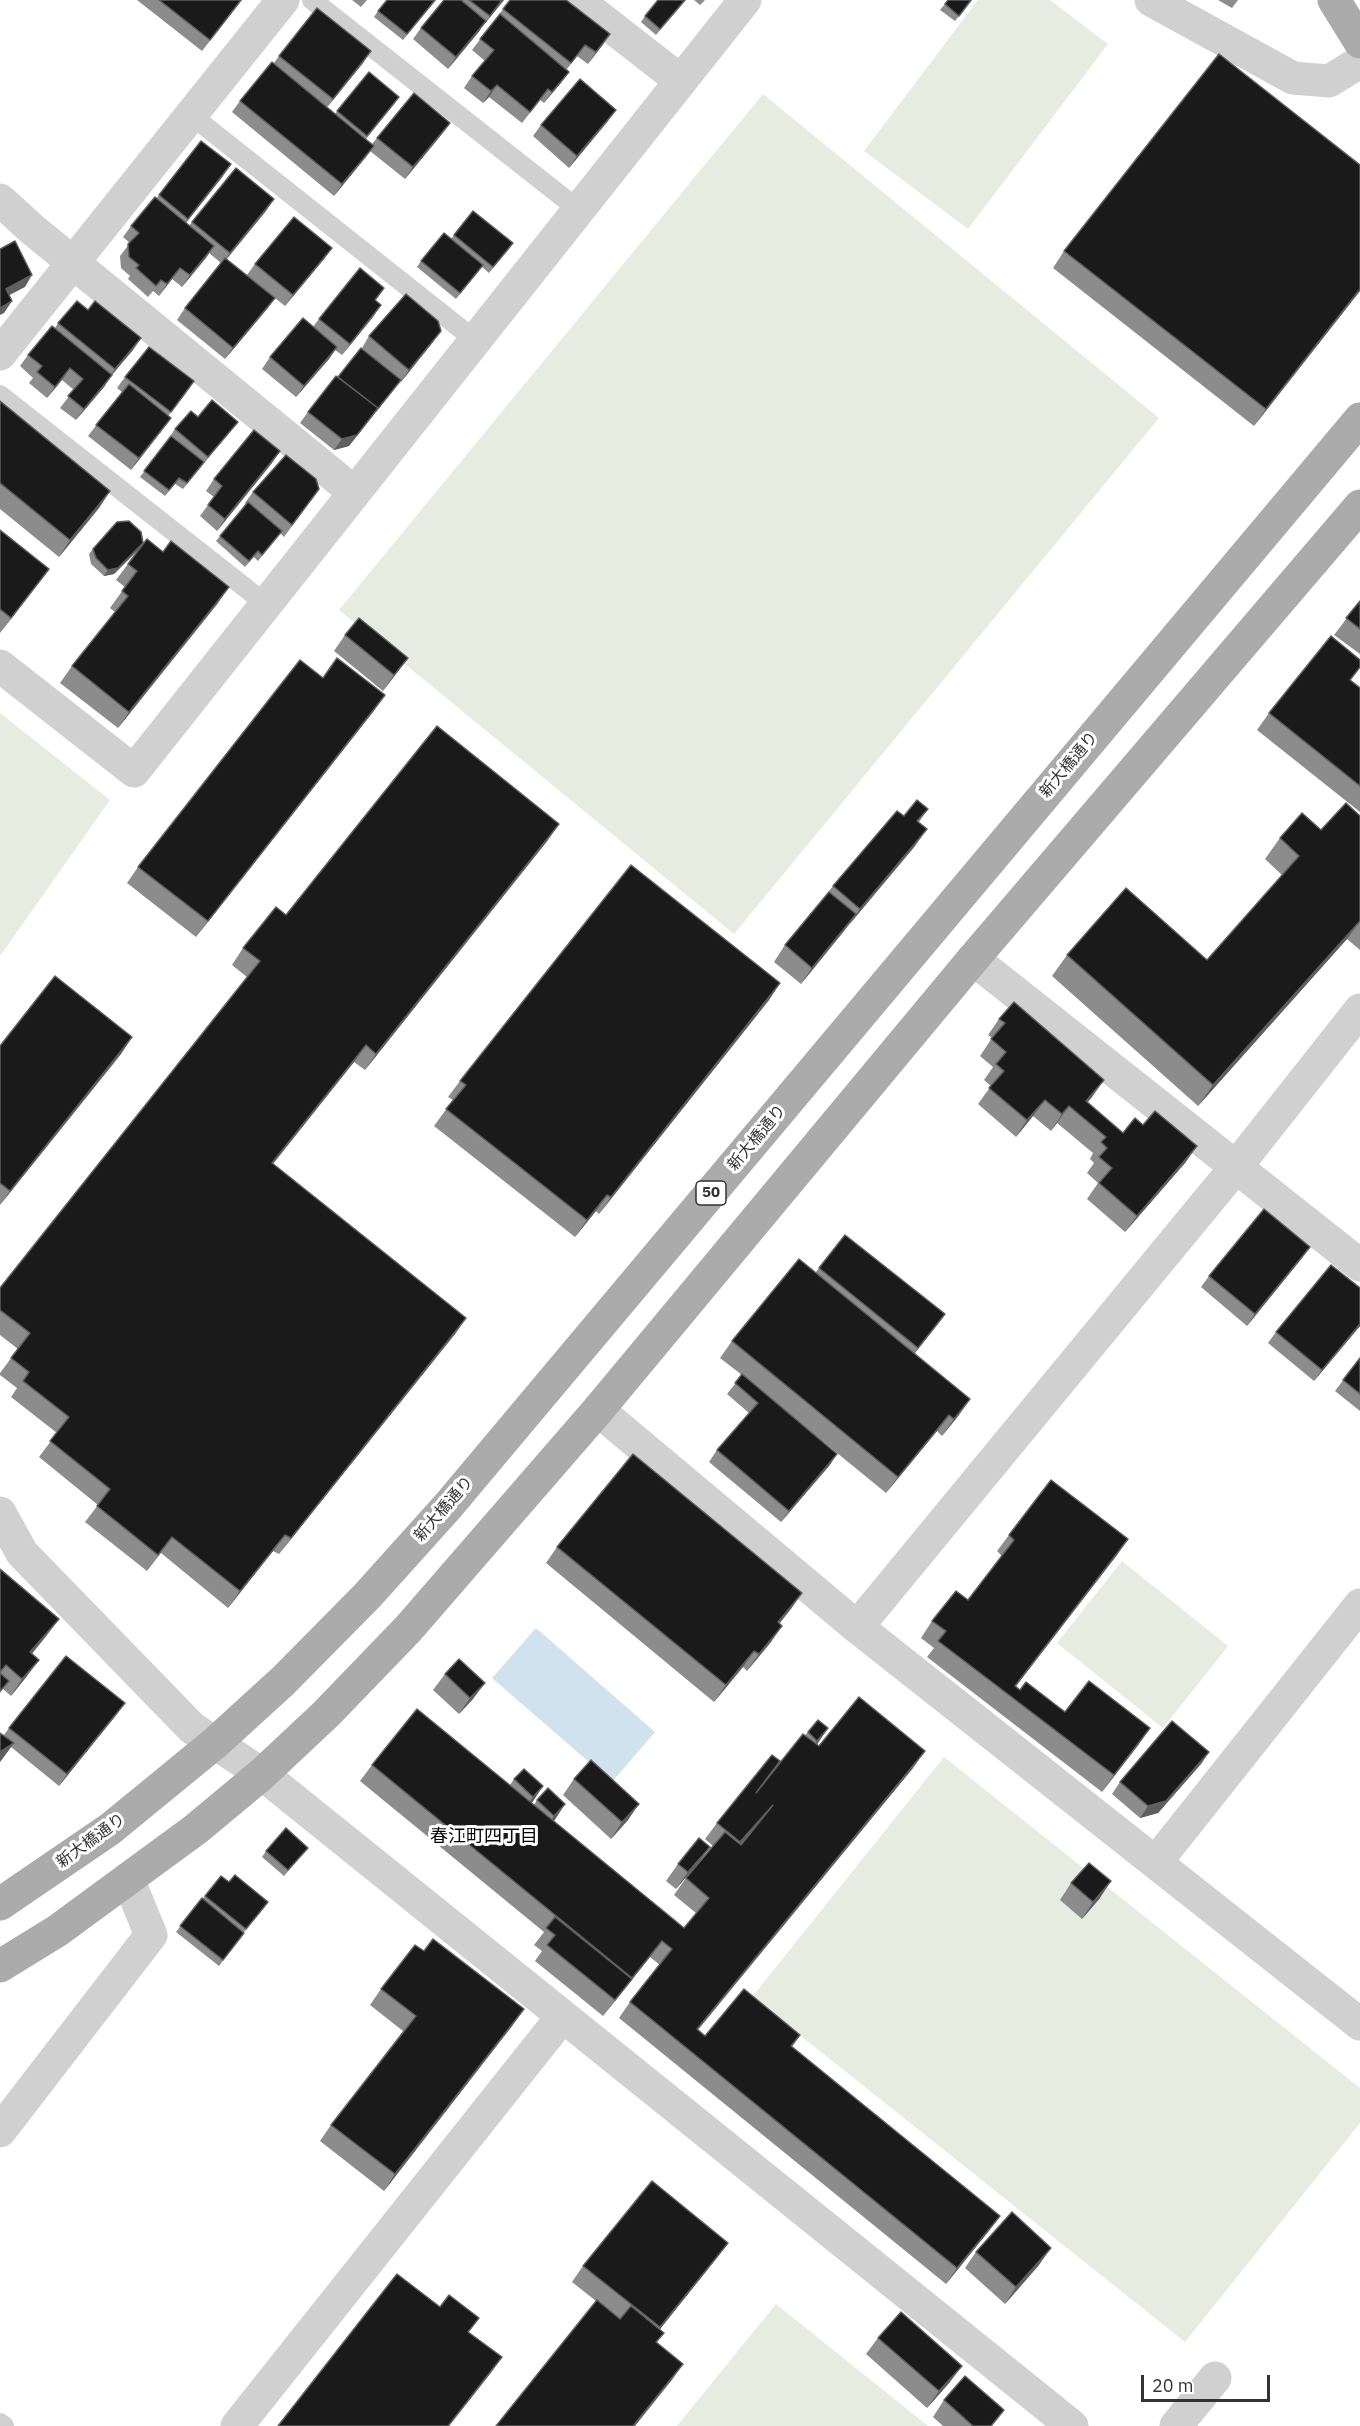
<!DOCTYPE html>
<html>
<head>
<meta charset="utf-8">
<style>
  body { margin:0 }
  #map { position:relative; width:1360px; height:2426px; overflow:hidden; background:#fff; font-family:"IBM Plex Sans",sans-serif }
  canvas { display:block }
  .scale { position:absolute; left:1141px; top:2375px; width:129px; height:27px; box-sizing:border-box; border:3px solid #333; border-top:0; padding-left:8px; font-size:18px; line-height:21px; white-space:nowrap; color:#333; -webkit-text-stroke:4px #fff; paint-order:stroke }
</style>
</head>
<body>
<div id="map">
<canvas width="1360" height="2426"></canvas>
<div class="scale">20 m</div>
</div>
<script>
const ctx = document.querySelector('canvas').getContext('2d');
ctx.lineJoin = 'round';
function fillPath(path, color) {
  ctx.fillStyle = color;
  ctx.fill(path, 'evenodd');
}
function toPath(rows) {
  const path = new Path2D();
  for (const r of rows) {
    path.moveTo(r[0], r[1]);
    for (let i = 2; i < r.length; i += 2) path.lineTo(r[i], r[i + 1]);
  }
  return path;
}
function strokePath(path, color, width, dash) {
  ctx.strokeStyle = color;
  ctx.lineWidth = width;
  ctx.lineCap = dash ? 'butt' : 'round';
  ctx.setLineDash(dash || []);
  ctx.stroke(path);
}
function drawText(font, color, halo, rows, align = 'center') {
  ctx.font = font + ' "IBM Plex Sans","Noto Sans JP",sans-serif';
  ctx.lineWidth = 6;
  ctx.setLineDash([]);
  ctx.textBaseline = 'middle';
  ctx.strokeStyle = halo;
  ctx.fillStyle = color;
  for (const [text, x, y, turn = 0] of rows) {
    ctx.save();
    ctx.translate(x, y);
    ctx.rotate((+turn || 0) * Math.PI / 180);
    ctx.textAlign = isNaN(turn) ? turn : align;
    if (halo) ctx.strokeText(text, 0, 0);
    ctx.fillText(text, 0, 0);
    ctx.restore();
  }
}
fillPath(toPath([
  [978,0,1050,0,1108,44,968,229,864,151],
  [763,94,1159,418,734,934,339,610],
  [0,713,110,800,0,956],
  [1122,1561,1228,1646,1163,1728,1057,1643],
  [944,1757,1360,2088,1360,2123,1185,2342,752,1997],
  [776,2304,928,2426,677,2426]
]), '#e6ecdf');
fillPath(toPath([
  [536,1628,655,1732,612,1782,492,1678]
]), '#cfe2ee');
strokePath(toPath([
  [312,0,579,210],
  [191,115,475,340],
  [0,395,266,604],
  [0,2423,4,2426]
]), '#d0d0d0', 20);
strokePath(toPath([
  [577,0,681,81],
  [1151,0,1293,78,1329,81,1360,62],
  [0,200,33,230,354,492],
  [0,354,283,0],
  [0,666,134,771,745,0],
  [973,959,1360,1265],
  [598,1410,857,1627,1360,2024],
  [857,1627,1236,1167,1360,1010],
  [262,1774,1072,2426],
  [1156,1862,1360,1605],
  [0,2131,151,1935,128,1879],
  [237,2426,562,2017],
  [1176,2426,1215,2378]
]), '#d0d0d0', 33);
strokePath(toPath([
  [0,1513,22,1553,192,1728,262,1774]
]), '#d0d0d0', 33);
strokePath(toPath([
  [1334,0,1360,42],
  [0,1904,110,1829,215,1743,283,1681,367,1596,448,1506,1360,419],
  [0,1966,57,1931,196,1829,262,1774,326,1714,408,1629,598,1410,973,959,1360,506]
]), '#ababab', 33);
fillPath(toPath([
  [137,0,242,0,202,51],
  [352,0,367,0,361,7],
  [436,0,403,40,374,17,378,11],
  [444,0,504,0,448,69,413,39,421,28],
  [510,0,610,34,588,64,577,56,567,69,569,72,544,103,540,100,522,123,489,97,483,103,464,88,472,76,485,61,472,50],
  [686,0,656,35,641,22,645,16],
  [694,0,705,0,700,5],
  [948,0,972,0,955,21,940,10],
  [1218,0,1238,0,1232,8],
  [279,56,363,63,327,107,335,114,369,72,395,103,366,139,372,144,377,138,450,123,442,134,405,179,370,151,334,196,232,112,240,101,274,63],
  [608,121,569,168,533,136,541,125],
  [201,141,223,176,186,223,189,226,192,222,266,211,227,259,247,275,255,264,332,248,324,259,285,306,275,298,267,309,225,359,177,320,185,308,221,263,209,253,182,287,172,279,159,296,153,291,148,297,128,279,130,276,121,268,120,256,130,243,123,237,131,226,156,199],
  [1360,165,1360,291,1254,426,1053,268,1064,251],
  [473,211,509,249,489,273,482,267,456,299,417,267,421,261,451,239],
  [375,300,373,317,342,355,335,350,329,359,296,397,262,369,270,357,313,327,319,319],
  [58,323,133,350,111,375,104,387,76,420,60,408,74,390,62,380,47,398,29,383,33,378,20,366,28,355,55,328],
  [369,336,433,342,401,382,400,381,349,446,334,450,300,423,308,412,337,377,374,358,362,348],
  [125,377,186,393,168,416,163,429,131,470,88,436,122,392,117,388],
  [0,401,110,491,99,508,59,557,0,509],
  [198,417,238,422,183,489,175,484,165,496,140,477,171,436,193,454,171,435,175,429],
  [272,463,217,531,200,516,214,497,206,491,214,479],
  [319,489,284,537,280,533,258,561,254,557,245,567,216,541,246,504,245,503,253,492],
  [0,530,37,585,0,633],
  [93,549,139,549,114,574,104,576,91,564,89,554],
  [128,564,218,603,118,728,60,683,72,666,115,612,110,608,125,587,116,580],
  [1360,601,1360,654,1334,635],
  [345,635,408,658,383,691,334,651],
  [323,678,385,695,373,712,196,937,127,883,138,867],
  [1351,680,1360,688,1360,812,1257,730,1269,713],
  [928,809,919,822,915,846,848,926,801,984,774,962,785,945,833,886,904,816],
  [1360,816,1360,950,1347,939,1198,1106,1052,976,1067,955,1207,960,1282,875,1265,859,1280,838,1321,830],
  [548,840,365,1070,354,1062,273,1164,466,1318,455,1334,279,1554,273,1551,228,1608,161,1553,147,1571,85,1522,98,1505,39,1457,57,1433,11,1397,17,1388,0,1375,0,1373,18,1349,0,1335,0,1288,247,977,232,965,243,948,286,915],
  [780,983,769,1000,599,1214,596,1211,575,1237,434,1126,453,1100,448,1097,460,1081],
  [999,1019,1092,1097,1087,1102,1123,1133,1143,1125,1197,1146,1185,1163,1125,1232,1087,1199,1098,1183,1087,1173,1094,1163,1090,1159,1093,1153,1057,1123,1051,1131,1033,1116,1016,1137,978,1104,991,1086,984,1080,993,1067,980,1056,992,1038,988,1035],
  [132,1037,121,1054,0,1205,0,1046],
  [845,1235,945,1314,915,1353,959,1415,942,1436,937,1431,886,1493,787,1412,837,1454,829,1466,781,1522,709,1462,717,1450,749,1413,727,1394,742,1375,720,1358,732,1341,816,1272],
  [1302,1258,1247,1326,1201,1287,1209,1276],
  [1360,1288,1360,1326,1314,1381,1268,1343,1276,1332],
  [1360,1358,1360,1411,1335,1391],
  [1009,1535,1117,1555,1016,1686,1020,1690,1065,1712,1139,1744,1102,1792,927,1657,934,1648,921,1638,932,1621,968,1600,1002,1556,997,1551],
  [557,1547,802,1593,779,1623,771,1642,747,1671,743,1667,714,1702,546,1563],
  [0,1569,47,1635,32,1654,27,1676,11,1696,3,1689,0,1693],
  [445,1674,473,1699,459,1714,433,1690],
  [117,1714,59,1786,11,1747,0,1762,0,1733,4,1735,9,1728],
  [828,1728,817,1745,819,1746,913,1768,698,2030,705,2036,800,2035,792,2047,1000,2216,988,2232,946,2284,619,2018,630,2002,660,1965,650,1957,603,2016,535,1961,542,1951,534,1945,544,1932,360,1781,372,1765,510,1785,514,1779,543,1786,531,1803,534,1805,537,1800,565,1804,554,1821,684,1928,696,1913,674,1895,686,1878,713,1846,705,1839,717,1823,764,1782,808,1732],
  [1209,1752,1201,1764,1158,1813,1140,1818,1112,1794,1120,1782],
  [574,1779,628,1820,611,1839,563,1795],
  [710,1847,698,1863,676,1889,666,1881,678,1864],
  [308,1848,284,1876,262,1857,266,1851],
  [221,1876,264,1908,244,1932,240,1938,219,1966,176,1932],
  [1071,1883,1100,1898,1082,1919,1060,1900],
  [424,1951,524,2009,512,2026,384,2191,320,2141,331,2125,403,2031,370,2005,381,1989],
  [728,2243,716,2259,659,2330,657,2343,683,2364,671,2381,596,2301,572,2282,583,2266],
  [976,2252,1039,2265,1005,2304,965,2268],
  [878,2338,950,2382,927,2408,866,2354],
  [944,2400,993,2426,943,2426,933,2417]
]), '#8c8c8c');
fillPath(toPath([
  [502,0,504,0,482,27,490,16],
  [486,21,478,33,448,69,456,57],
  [610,34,602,46,588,64,596,52],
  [371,51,363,63,325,110,333,99],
  [569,72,561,83,544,103,552,92],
  [497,85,489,97,483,103,491,91],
  [616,110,608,121,569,168,577,156],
  [450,123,442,134,405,179,413,167],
  [374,146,366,157,334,196,342,184],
  [231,164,223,176,180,230,188,219],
  [274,199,266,211,222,264,230,253],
  [214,246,206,258,182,287,190,275],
  [332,248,324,259,285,306,293,295],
  [180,268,172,279,159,296,167,284],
  [32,275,25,287,0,300,6,289],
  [1360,289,1360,291,1254,426,1266,409],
  [275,298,267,309,225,359,233,348],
  [12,301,4,313,0,315,0,308],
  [381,305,373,317,342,355,350,344],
  [441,331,433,342,401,382,409,370],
  [141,338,133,350,107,381,115,369],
  [337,347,329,359,296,397,304,386],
  [70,368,62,380,47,398,55,387],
  [112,375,104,387,76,420,84,409],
  [401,380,349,446,334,450,342,439],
  [171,418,163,429,131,470,139,458],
  [280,451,272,463,217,531,225,519],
  [110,491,99,508,59,557,70,540],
  [143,543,139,549,114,574,104,576,108,570],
  [49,569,37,585,0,633,11,618],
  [229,587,218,603,118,728,129,712],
  [408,658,396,674,383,691,394,675],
  [385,695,373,712,196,937,208,921],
  [559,824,548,840,365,1070,376,1054],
  [927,829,915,846,848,926,860,909],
  [856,914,844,931,801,984,812,968],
  [1360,921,1347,939,1198,1106,1213,1085],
  [780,983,769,1000,599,1214,611,1197],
  [132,1037,121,1054,0,1205,10,1191],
  [366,1045,354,1062,260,1180,272,1163],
  [1104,1080,1092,1097,1078,1114,1086,1101],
  [1045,1100,1033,1116,1016,1137,1027,1120],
  [1069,1106,1057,1123,1051,1131,1062,1114],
  [1197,1146,1185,1163,1125,1232,1137,1216],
  [607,1195,596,1211,575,1237,587,1220],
  [1310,1247,1302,1258,1247,1326,1255,1314],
  [945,1314,937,1325,910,1359,918,1348],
  [466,1318,455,1334,279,1554,291,1538],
  [1360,1324,1360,1326,1314,1381,1322,1370],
  [970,1399,959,1415,942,1436,954,1419],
  [949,1415,937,1431,886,1493,898,1477],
  [837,1454,829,1466,781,1522,789,1511],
  [285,1535,273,1551,228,1608,240,1591],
  [1128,1539,1117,1555,1009,1695,1015,1686],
  [802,1593,791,1609,767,1639,778,1622],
  [59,1619,47,1635,19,1669,30,1652],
  [782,1626,771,1642,747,1671,759,1654],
  [754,1651,743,1667,714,1702,726,1685],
  [39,1660,27,1676,11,1696,22,1679],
  [485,1683,473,1699,459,1714,470,1698],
  [125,1703,117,1714,59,1786,67,1774],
  [828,1728,816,1745,805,1757,817,1741],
  [1150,1728,1139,1744,1102,1792,1114,1775],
  [14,1743,0,1762,0,1752],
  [925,1751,913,1768,685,2045,697,2029],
  [1209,1752,1201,1764,1158,1813,1140,1818,1148,1806],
  [543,1786,532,1803,521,1814,533,1797],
  [565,1804,554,1821,542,1833,554,1816],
  [639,1804,628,1820,611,1839,622,1822],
  [773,1805,729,1858,740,1842],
  [710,1847,698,1863,676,1889,688,1872],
  [1111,1881,1100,1898,1082,1919,1093,1902],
  [662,1941,650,1957,603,2016,615,2000],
  [524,2009,512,2026,384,2191,395,2174],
  [1000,2216,988,2232,946,2284,957,2268],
  [728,2243,716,2259,649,2343,660,2327],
  [1051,2248,1039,2265,1005,2304,1016,2287],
  [502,2357,490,2374,449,2426,448,2426],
  [683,2364,671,2381,635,2426,633,2426],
  [962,2366,950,2382,927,2408,939,2391]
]), '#5f5f5f');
const building = toPath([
  [159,0,241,0,210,40,159,0],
  [387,0,435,0,407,34,378,11,387,0],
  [444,0,461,0,486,21,456,57,421,28,444,0],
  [469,0,502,0,490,16,469,0],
  [510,0,566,0,610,34,596,52,585,45,571,63,503,9,510,0],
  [658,0,685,0,660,29,645,16,658,0],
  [948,0,971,0,959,16,945,4,948,0],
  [317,8,371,51,333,99,279,56,317,8],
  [500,14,569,72,552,92,548,89,530,112,497,85,491,91,472,76,494,50,480,39,500,14],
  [1219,54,1360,165,1360,289,1266,409,1064,251,1219,54],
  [272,62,374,146,342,184,240,101,272,62],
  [369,72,399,97,367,136,337,111,369,72],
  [580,79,616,110,577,156,541,125,580,79],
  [414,93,450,123,413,167,377,138,414,93],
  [201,141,231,164,188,219,159,195,201,141],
  [236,168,274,199,230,253,192,222,236,168],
  [155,197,214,246,190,275,180,268,167,284,161,280,156,286,136,268,139,265,129,257,128,244,139,233,131,226,155,197],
  [473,211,513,243,493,267,454,235,473,211],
  [294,217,332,248,293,295,255,264,294,217],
  [444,233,483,265,460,293,421,261,444,233],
  [15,241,32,275,6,289,12,301,0,308,0,249,15,241],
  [225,258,275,298,233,348,185,308,225,258],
  [360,268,384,288,375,300,381,305,350,344,319,319,360,268],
  [406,294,438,321,441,331,409,370,369,336,406,294],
  [77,301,88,310,95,301,141,338,115,369,58,323,77,301],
  [303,318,337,347,304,386,270,357,303,318],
  [52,326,112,375,84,409,68,396,83,379,70,368,55,387,37,372,42,366,28,355,52,326],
  [149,347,194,381,171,412,125,377,149,347],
  [361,348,401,380,376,411,378,408,338,377,361,348],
  [336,376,378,408,357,435,342,439,308,412,336,376],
  [129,384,171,418,139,458,96,425,129,384],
  [212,400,238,422,208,457,175,429,191,411,198,417,212,400],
  [0,401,110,491,70,540,0,483,0,401],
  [254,430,280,451,225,519,208,505,222,486,214,479,254,430],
  [171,436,204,462,187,483,179,478,169,490,144,471,171,436],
  [286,455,316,479,319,489,292,525,253,492,286,455],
  [248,502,282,531,262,555,258,551,249,561,220,536,248,502],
  [129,521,141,532,143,543,118,568,108,570,96,558,93,549,117,522,129,521],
  [0,530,49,569,11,618,0,609,0,530],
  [147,539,163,552,171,541,229,587,129,712,72,666,128,596,122,591,137,571,128,564,147,539],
  [1360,601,1360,629,1346,618,1360,601],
  [359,618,408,658,394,675,345,635,359,618],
  [1331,636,1360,660,1360,667,1350,680,1360,688,1360,786,1269,713,1331,636],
  [337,658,385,695,208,921,138,867,300,660,323,678,337,658],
  [437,726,559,824,376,1054,366,1045,272,1163,466,1318,291,1538,285,1535,240,1591,172,1537,158,1555,97,1506,110,1489,50,1441,69,1417,23,1381,29,1372,11,1358,30,1333,0,1310,0,1288,260,961,243,948,276,907,286,915,437,726],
  [917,800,928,809,917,821,927,829,860,909,833,886,897,811,904,816,917,800],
  [1346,803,1360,816,1360,921,1213,1085,1067,955,1126,888,1207,960,1299,856,1280,838,1302,813,1321,830,1346,803],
  [631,865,780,983,611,1197,607,1195,587,1220,446,1109,466,1085,460,1081,631,865],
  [829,892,856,914,812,968,785,945,829,892],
  [55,976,132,1037,10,1191,0,1183,0,1046,55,976],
  [1014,1002,1104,1080,1086,1101,1123,1133,1135,1118,1143,1125,1155,1111,1197,1146,1137,1216,1099,1183,1112,1168,1099,1157,1107,1148,1101,1142,1106,1137,1069,1106,1062,1114,1045,1100,1027,1120,989,1088,1004,1071,996,1064,1006,1052,991,1039,1005,1023,999,1019,1014,1002],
  [1264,1209,1310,1247,1255,1314,1209,1276,1264,1209],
  [845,1235,945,1314,918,1348,819,1268,845,1235],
  [799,1259,970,1399,954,1419,949,1415,898,1477,732,1341,799,1259],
  [1331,1265,1360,1288,1360,1324,1322,1370,1276,1332,1331,1265],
  [1360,1358,1360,1394,1343,1380,1360,1358],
  [742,1374,837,1454,789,1511,717,1450,758,1403,735,1383,742,1374],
  [633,1454,802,1593,778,1622,782,1626,759,1654,754,1651,726,1685,557,1547,633,1454],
  [1051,1480,1128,1539,1015,1686,1020,1690,1026,1682,1065,1712,1089,1681,1150,1728,1114,1775,938,1641,946,1631,932,1621,956,1591,968,1600,1014,1540,1009,1535,1051,1480],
  [0,1569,59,1619,30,1652,39,1660,22,1679,6,1665,0,1672,0,1569],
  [66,1656,125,1703,67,1774,9,1728,66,1656],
  [459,1659,485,1683,470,1698,445,1674,459,1659],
  [0,1673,9,1681,0,1691,0,1673],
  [859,1697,925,1751,697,2029,705,2036,744,1989,800,2035,791,2046,1000,2216,957,2268,630,2002,672,1949,662,1941,632,1978,372,1765,417,1709,684,1928,709,1898,686,1878,725,1832,741,1845,773,1805,740,1842,717,1823,772,1755,780,1761,756,1793,803,1734,819,1746,859,1697],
  [818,1720,828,1728,817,1741,808,1732,818,1720],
  [1172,1721,1209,1752,1166,1801,1148,1806,1120,1782,1172,1721],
  [0,1733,14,1743,0,1752,0,1733],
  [591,1760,639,1804,622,1822,574,1779,591,1760],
  [524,1769,543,1786,533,1797,514,1779,524,1769],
  [548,1788,565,1804,554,1816,537,1800,548,1788],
  [286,1828,308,1848,288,1870,266,1851,286,1828],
  [699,1838,710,1847,688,1872,678,1864,699,1838],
  [1089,1863,1111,1881,1093,1902,1071,1883,1089,1863],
  [235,1875,268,1902,246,1929,205,1896,221,1876,229,1882,235,1875],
  [202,1898,244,1933,223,1960,180,1926,202,1898],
  [555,1917,632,1979,615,2000,547,1945,555,1935,546,1928,555,1917],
  [433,1939,524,2009,395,2174,331,2125,416,2016,381,1989,415,1945,424,1951,433,1939],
  [652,2181,728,2243,660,2327,583,2266,652,2181],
  [1012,2212,1051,2248,1016,2287,976,2252,1012,2212],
  [397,2274,440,2307,449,2295,479,2318,468,2332,502,2357,448,2426,278,2426,397,2274],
  [597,2300,620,2319,631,2306,664,2333,656,2342,683,2364,633,2426,496,2426,597,2300],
  [901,2312,962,2366,939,2391,878,2338,901,2312],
  [965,2376,1004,2410,991,2426,973,2426,944,2400,965,2376]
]);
fillPath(building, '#1a1a1a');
strokePath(building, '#5f5f5f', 1.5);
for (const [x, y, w] of [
  [711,1193,30]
]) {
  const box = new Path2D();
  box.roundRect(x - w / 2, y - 12, w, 24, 4.5);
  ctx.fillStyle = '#fff';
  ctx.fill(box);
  strokePath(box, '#333', 1.5);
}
drawText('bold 15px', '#333', null, [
  ["50",711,1193]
]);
drawText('16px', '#333', '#fff', [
  ["新大橋通り",1069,765,-50],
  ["新大橋通り",757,1138,-50],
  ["新大橋通り",444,1509,-49],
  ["新大橋通り",91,1841,-36]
]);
drawText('18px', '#000', '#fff', [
  ["春江町四丁目",484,1837]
]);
</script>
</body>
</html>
